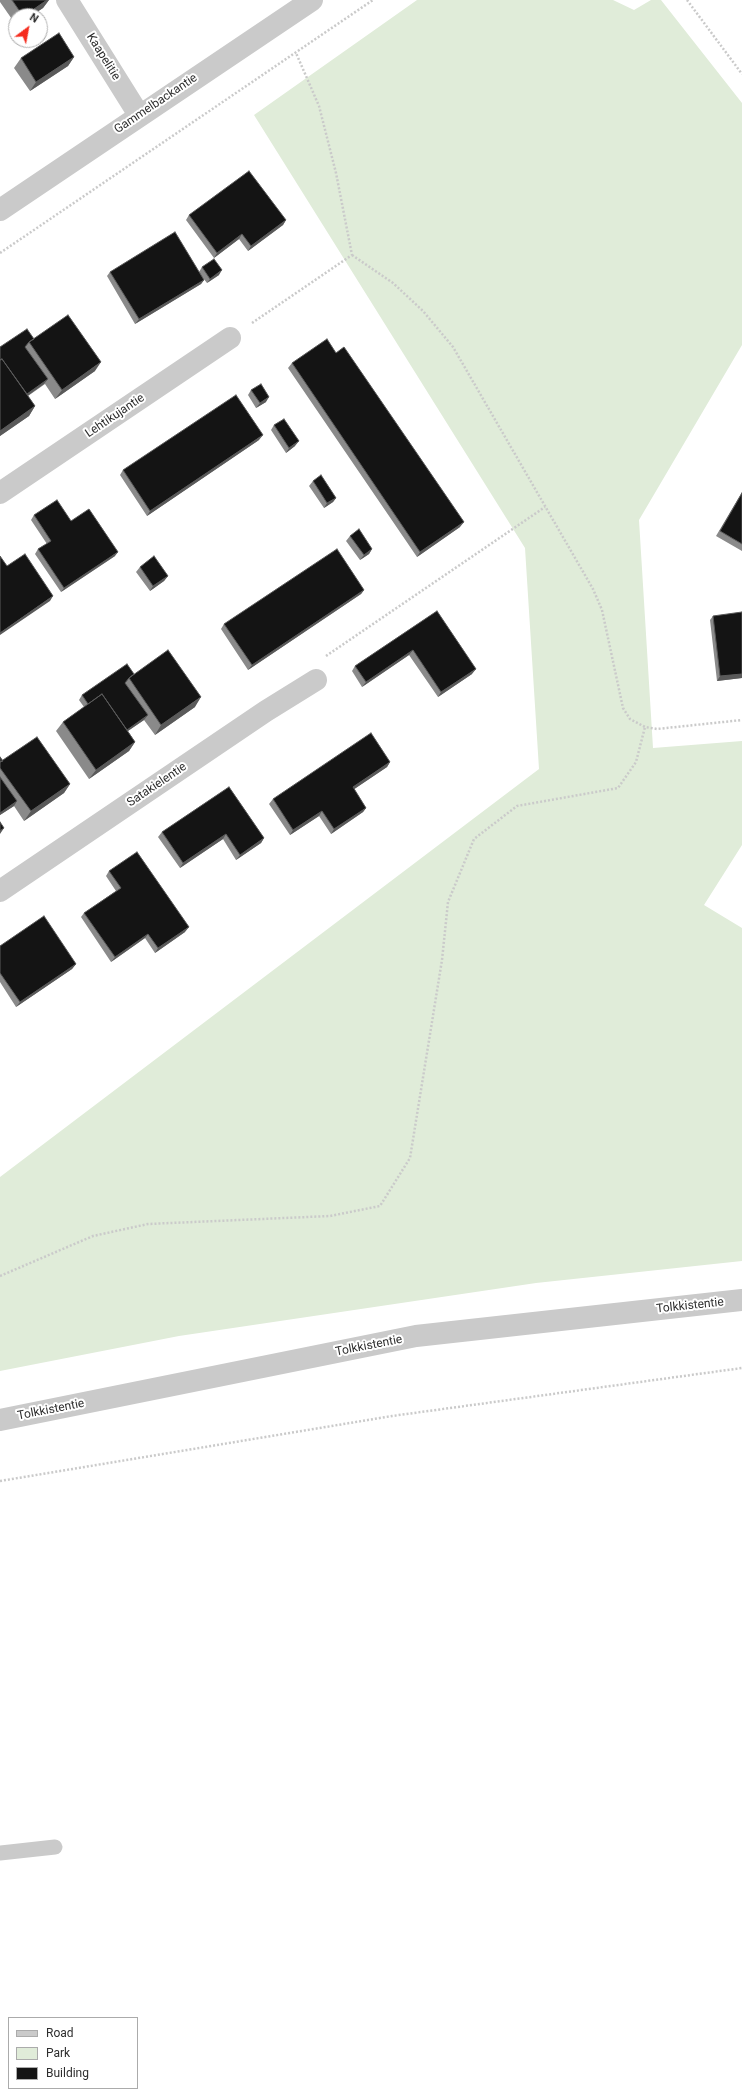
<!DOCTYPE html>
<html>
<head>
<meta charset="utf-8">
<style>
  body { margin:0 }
  #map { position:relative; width:742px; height:2097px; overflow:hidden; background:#fff; font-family:Roboto,sans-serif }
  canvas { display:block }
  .legend { position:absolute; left:8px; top:2017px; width:130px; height:72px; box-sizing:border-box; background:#fff; border:1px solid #ababab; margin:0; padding:5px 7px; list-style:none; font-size:12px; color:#2d2d2d }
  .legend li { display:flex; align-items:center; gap:8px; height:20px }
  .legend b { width:20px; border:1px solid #ababab }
  .north { position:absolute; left:8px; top:8px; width:40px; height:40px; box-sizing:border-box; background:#fff; border:1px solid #ababab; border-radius:50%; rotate:32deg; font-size:11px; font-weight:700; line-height:16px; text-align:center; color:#2d2d2d }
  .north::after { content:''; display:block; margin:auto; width:14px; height:18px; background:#f52c1e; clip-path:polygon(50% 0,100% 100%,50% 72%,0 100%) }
</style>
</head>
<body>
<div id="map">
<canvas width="742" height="2097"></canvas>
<ul class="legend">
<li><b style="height:5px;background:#cacaca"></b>Road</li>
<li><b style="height:11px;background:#e0ecd9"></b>Park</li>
<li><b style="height:11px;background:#141414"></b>Building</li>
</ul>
<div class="north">N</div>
</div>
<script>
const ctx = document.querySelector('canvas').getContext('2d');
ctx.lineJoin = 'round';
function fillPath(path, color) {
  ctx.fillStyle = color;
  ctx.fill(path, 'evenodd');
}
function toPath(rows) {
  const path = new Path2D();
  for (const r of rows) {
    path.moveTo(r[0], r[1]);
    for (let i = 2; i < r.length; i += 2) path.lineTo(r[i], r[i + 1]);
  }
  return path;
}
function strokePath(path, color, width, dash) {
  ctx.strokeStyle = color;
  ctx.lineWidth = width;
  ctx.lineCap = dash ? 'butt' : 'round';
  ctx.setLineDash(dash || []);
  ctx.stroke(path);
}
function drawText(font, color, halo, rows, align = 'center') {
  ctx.font = font + ' Roboto,sans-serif';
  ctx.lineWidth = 4;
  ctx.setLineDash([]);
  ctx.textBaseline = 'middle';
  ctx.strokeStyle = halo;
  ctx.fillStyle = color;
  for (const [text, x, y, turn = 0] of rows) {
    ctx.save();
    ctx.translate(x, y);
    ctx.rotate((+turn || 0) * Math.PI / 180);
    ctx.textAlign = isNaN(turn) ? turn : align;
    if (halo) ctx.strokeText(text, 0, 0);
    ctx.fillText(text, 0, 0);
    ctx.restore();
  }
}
fillPath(toPath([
  [417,0,613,0,634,10,651,0,661,0,742,103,742,345,639,520,653,748,742,741,742,845,704,905,742,928,742,1261,536,1283,179,1336,0,1371,0,1177,539,769,525,548,254,115]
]), '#e0ecd9');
strokePath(toPath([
  [687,0,742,74],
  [0,253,373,0],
  [352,255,393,283,423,311,453,347,593,589,602,610,623,708,630,719,645,727,657,729,742,720],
  [252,323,352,255,336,173,319,106,296,53],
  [326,656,545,507],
  [0,1276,93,1236,148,1224,330,1216,380,1206,410,1158,442,960,448,902,474,839,517,806,618,788,636,762,645,727],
  [0,1481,392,1416,742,1368]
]), '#cacaca', 2.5, [2, 2]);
strokePath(toPath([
  [0,1853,55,1847]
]), '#cacaca', 15);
strokePath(toPath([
  [67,0,139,115],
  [0,493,230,338],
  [0,891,266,711,316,680]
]), '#cacaca', 22);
strokePath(toPath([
  [0,210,312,0],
  [0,1420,416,1336,742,1300]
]), '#cacaca', 22);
fillPath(toPath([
  [0,0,49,0,43,8,31,16,16,16,16,25,0,2],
  [74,57,68,66,30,91,14,68,21,58],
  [189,215,286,220,283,225,248,251,239,239,214,258,186,220],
  [202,267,219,275,207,283,203,278,204,280,201,284,135,324,107,276,110,272,199,272],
  [34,339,95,371,55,399,45,384,28,396,35,406,29,416,0,436,0,347],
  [292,363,460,527,417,557,288,368],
  [251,390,266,402,256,408,248,395],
  [274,425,295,446,286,453,271,430],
  [259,440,147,516,120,475,123,470],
  [313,481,336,498,333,502,324,508,309,486],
  [742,492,742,551,716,536],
  [34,515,115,556,61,592,35,554,38,549,47,544,31,520],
  [350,536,372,549,369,554,360,560,346,541],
  [140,567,168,576,164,581,150,591,136,572],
  [364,590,361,594,248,670,221,629,224,624],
  [437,611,472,674,438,697,409,655,362,687,352,671,355,666],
  [713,616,742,678,717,681,710,620],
  [134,674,195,707,155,735,144,720,128,731,135,742,129,751,89,779,56,731,63,722,84,707,79,700,82,695],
  [0,757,3,761,70,784,64,793,24,821,14,806,0,815],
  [390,762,387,767,354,789,366,808,363,812,331,834,319,816,290,835,269,804,273,799],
  [229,787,264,838,261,843,236,860,223,839,180,868,158,837,162,832],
  [109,871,185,932,155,953,145,938,111,962,81,917,84,913,116,891,106,876],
  [0,946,76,964,72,969,16,1007,0,982]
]), '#8a8a8a');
fillPath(toPath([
  [47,0,49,0,43,8,31,16,24,16],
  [74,57,68,66,30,91,36,82],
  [286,220,283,225,248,251,251,246],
  [242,234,239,239,214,258,217,253],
  [222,270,219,275,207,283,210,279],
  [204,280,201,284,135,324,139,319],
  [101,362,95,371,55,399,62,390],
  [48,379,44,384,19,402,23,397],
  [269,397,266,402,256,408,260,403],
  [35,406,29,416,0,436,0,431],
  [263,435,259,440,147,516,150,511],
  [299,441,295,446,286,453,289,448],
  [336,498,333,502,324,508,327,503],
  [464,522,460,527,417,557,420,552],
  [372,549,369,554,360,560,364,555],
  [118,552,115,556,61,592,64,588],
  [168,576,164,581,150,591,153,586],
  [364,590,361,594,248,670,252,665],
  [53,596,50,601,0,635,0,633],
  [413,650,409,655,362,687,366,682],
  [476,669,472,674,438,697,441,692],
  [742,674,742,678,717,681,720,676],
  [201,697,195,707,155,735,161,725],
  [148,715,144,720,119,737,122,733],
  [135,742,129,751,89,779,96,770],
  [390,762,387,767,350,792,353,787],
  [70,784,64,793,24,821,31,811],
  [17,801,14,806,0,815,0,813],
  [366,808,363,812,331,834,334,829],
  [322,811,319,816,290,835,293,830],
  [4,828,0,834,0,831],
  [226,834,223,839,180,868,183,863],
  [264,838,261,843,236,860,240,855],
  [189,927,185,932,155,953,158,948],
  [148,934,145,938,111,962,115,957],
  [76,964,72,969,16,1007,20,1002]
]), '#5a5a5a');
const building = toPath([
  [12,0,47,0,24,16,23,16,12,0],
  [59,33,74,57,36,82,21,58,59,33],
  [249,171,286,220,251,246,242,234,217,253,189,215,249,171],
  [175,232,204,280,139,319,110,272,175,232],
  [214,259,222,270,210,279,202,267,214,259],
  [68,315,101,362,62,390,29,342,68,315],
  [27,329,34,339,29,342,25,347,48,379,27,394,2,359,0,360,0,347,27,329],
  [327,339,336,353,344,347,464,522,420,552,292,363,327,339],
  [2,359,35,406,0,431,0,360,2,359],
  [261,384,269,397,260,403,251,390,261,384],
  [236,395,263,435,150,511,123,470,236,395],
  [284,419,299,441,289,448,274,425,284,419],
  [321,475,336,498,327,503,313,481,321,475],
  [742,493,742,544,720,531,742,493],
  [57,500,71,521,89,509,118,552,64,588,38,549,51,541,34,515,57,500],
  [359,529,372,549,364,555,350,536,359,529],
  [337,549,364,590,252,665,224,624,337,549],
  [25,554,53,596,0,633,0,556,7,566,25,554],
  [154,556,168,576,153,586,140,567,154,556],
  [437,611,476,669,441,692,413,650,366,682,355,666,437,611],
  [742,612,742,674,720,676,713,616,742,612],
  [168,650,201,697,161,725,129,678,168,650],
  [127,664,134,674,129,678,125,683,148,715,127,730,102,694,88,704,82,695,127,664],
  [102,694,135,742,96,770,63,722,102,694],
  [371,733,390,762,353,787,366,808,334,829,322,811,293,830,273,799,371,733],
  [37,737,70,784,31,811,0,768,0,762,37,737],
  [0,757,3,761,0,762,0,757],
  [0,777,17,801,0,813,0,777],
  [229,787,264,838,240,855,226,834,183,863,162,832,229,787],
  [0,822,4,828,0,831,0,822],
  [137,852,189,927,158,948,148,934,115,957,84,913,121,888,109,871,137,852],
  [44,916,76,964,20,1002,0,973,0,946,44,916]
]);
fillPath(building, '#141414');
strokePath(building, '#5a5a5a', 1);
drawText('12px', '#2d2d2d', '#fff', [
  ["Kaapelitie",103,57,58],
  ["Gammelbackantie",156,104,-34],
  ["Lehtikujantie",115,416,-34],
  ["Satakielentie",157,785,-34],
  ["Tolkkistentie",690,1306,-6],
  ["Tolkkistentie",369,1346,-11],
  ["Tolkkistentie",51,1410,-11]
]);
</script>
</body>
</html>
